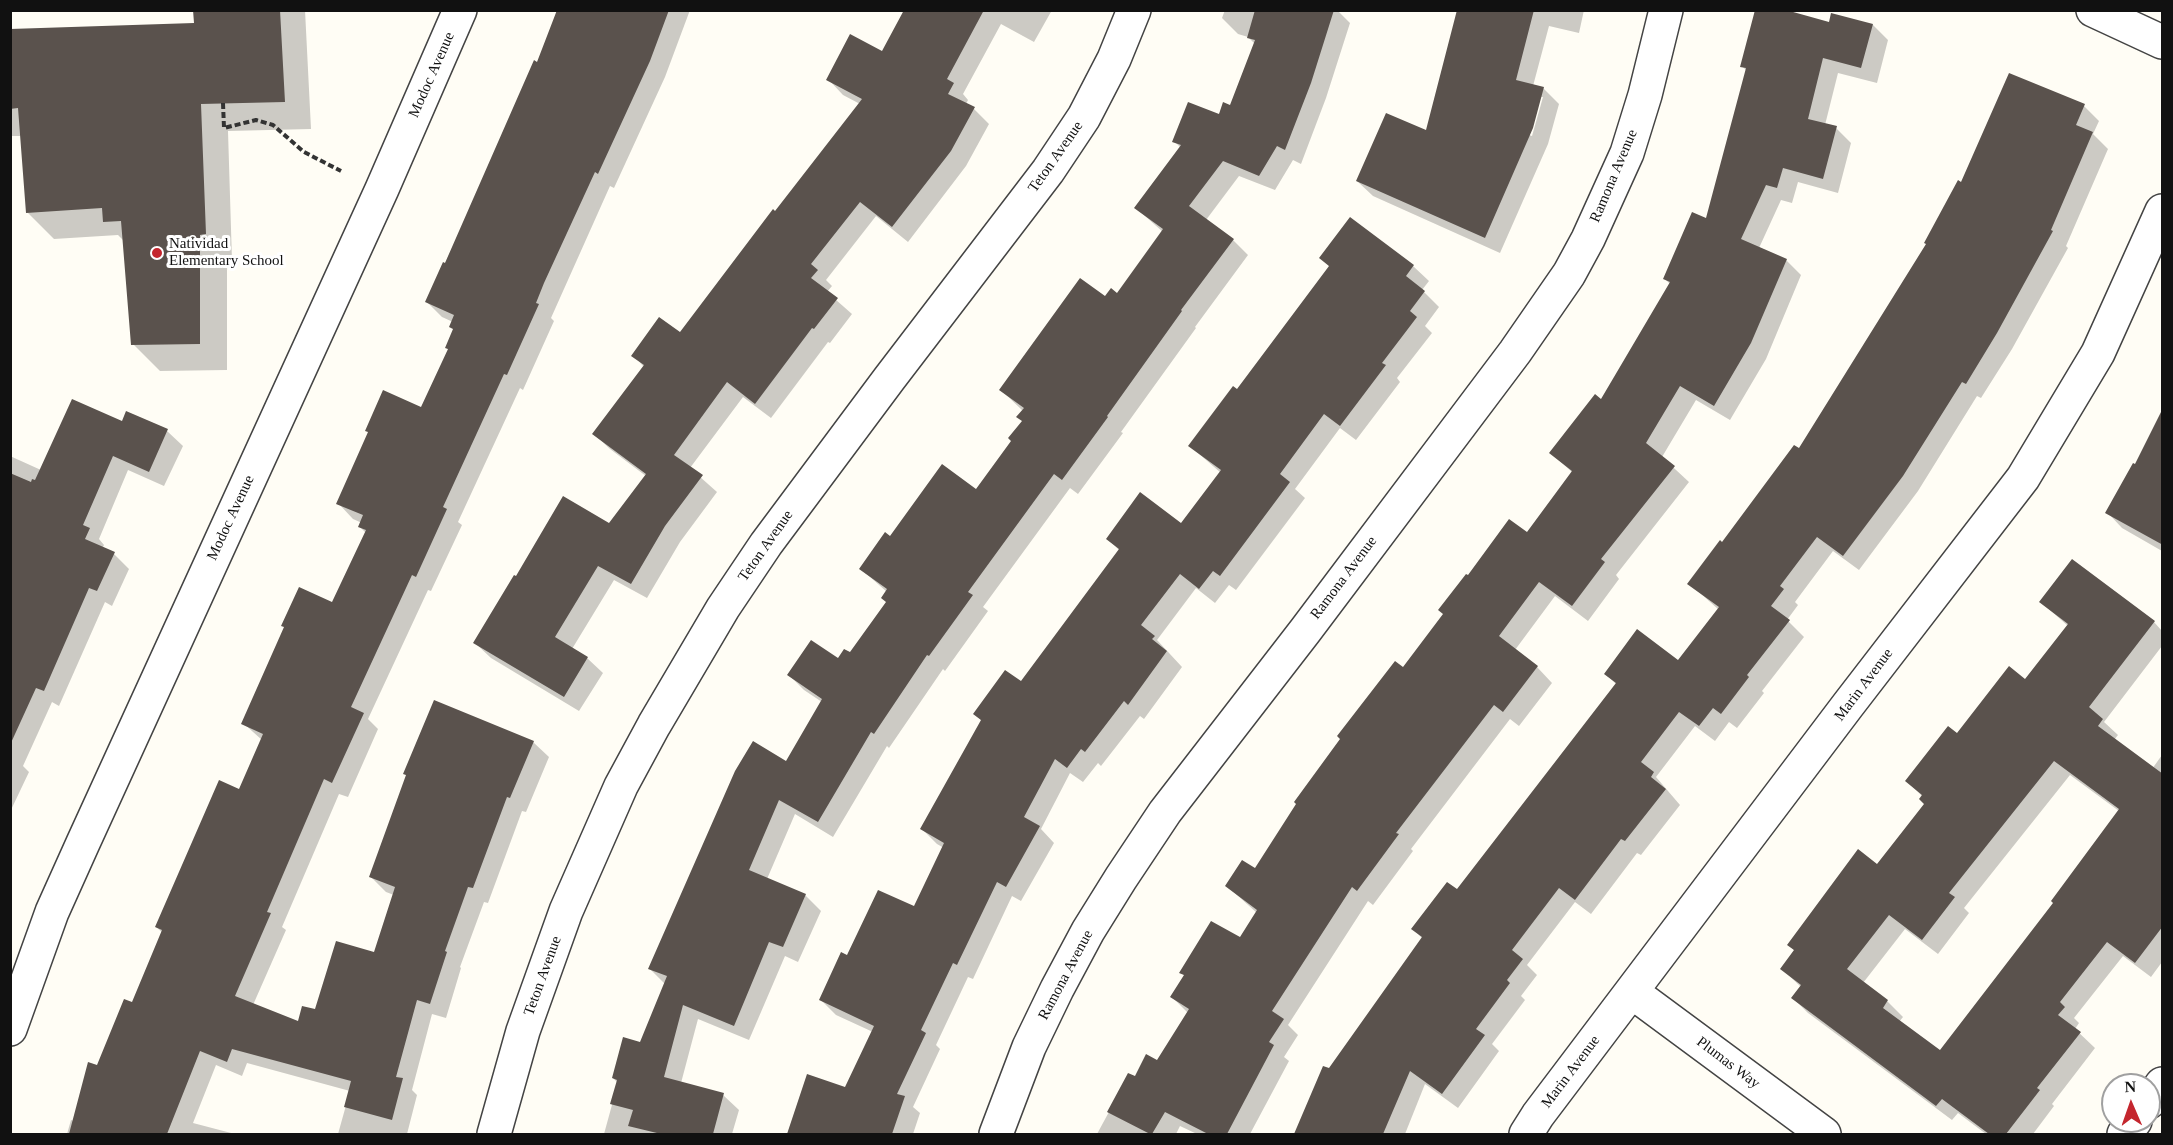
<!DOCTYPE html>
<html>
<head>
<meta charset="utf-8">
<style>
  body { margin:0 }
  #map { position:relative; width:2173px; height:1145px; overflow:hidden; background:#fffdf5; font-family:"Times New Roman",serif }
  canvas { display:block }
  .frame { position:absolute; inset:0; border:12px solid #111; pointer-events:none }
  .north { position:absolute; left:2101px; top:1073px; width:60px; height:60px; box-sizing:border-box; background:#fff; border:2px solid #a0a0a0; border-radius:50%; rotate:358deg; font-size:16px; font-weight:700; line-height:24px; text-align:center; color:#111 }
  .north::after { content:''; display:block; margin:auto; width:21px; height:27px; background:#c4262e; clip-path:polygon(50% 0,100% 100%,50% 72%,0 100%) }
</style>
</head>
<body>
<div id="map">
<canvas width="2173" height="1145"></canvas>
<div class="frame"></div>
<div class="north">N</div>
</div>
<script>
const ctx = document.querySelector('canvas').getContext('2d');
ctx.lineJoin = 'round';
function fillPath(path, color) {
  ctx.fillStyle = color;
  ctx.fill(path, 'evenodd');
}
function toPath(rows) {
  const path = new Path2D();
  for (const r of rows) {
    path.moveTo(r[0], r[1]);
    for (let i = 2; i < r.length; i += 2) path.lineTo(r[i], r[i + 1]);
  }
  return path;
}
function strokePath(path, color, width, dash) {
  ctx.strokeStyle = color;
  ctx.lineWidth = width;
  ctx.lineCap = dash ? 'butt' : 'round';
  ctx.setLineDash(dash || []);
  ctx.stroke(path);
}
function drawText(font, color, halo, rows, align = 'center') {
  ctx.font = font + ' "Times New Roman",serif';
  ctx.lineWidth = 6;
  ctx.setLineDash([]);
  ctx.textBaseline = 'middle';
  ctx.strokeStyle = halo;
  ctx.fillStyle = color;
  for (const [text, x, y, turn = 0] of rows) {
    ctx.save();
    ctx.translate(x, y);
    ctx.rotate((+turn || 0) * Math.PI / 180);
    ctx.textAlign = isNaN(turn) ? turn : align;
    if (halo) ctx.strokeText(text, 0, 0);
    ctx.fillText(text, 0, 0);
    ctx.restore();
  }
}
fillPath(toPath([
  [195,10,305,10,311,129,228,131,232,261,227,261,227,370,160,371,133,344,124,241,118,235,54,239,27,212,22,136,10,136,10,30,196,25],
  [559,10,690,10,665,77,614,188,610,186,551,318,554,321,523,390,520,388,458,522,462,525,431,591,428,590,368,719,378,729,348,797,339,794,282,927,286,930,253,1005,299,1023,316,1011,375,954,394,895,386,892,371,877,533,742,549,757,526,812,522,811,488,903,484,902,460,967,461,968,446,1018,432,1014,412,1090,417,1095,407,1134,338,1134,350,1091,247,1063,242,1076,216,1065,193,1123,235,1134,67,1134,71,1120,74,1121,98,1066,133,1004,163,933,156,927,239,791,262,740,243,723,333,604,366,533,360,527,362,523,353,519,338,503,422,409,449,350,447,348,454,330,453,322,442,317,427,302,538,64],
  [914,10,1052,10,1034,42,1001,24,963,94,968,100,966,104,974,109,989,124,966,166,908,242,876,216,826,280,832,286,827,292,852,314,830,343,828,342,771,418,743,397,690,468,717,492,680,542,647,598,614,580,572,649,587,658,603,673,579,711,491,658,475,643,610,525,646,476,610,449,594,434,644,367,633,355,680,334,860,104,843,95,828,79,883,54],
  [1225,10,1337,10,1350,23,1326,98,1301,164,1293,160,1275,190,1239,176,1206,220,1233,240,1248,255,1195,327,1196,328,1121,432,1123,433,1078,494,1070,488,983,607,988,611,945,671,943,669,889,748,887,746,833,837,795,814,767,879,805,895,821,911,798,962,785,956,749,1040,698,1019,681,1083,723,1095,739,1110,732,1134,604,1134,618,1083,613,1078,641,1043,665,984,650,969,787,763,822,702,804,690,789,675,851,654,888,603,887,592,861,569,891,538,976,491,1013,441,1023,422,1023,411,1001,390,1106,298,1117,295,1163,232,1136,208,1181,148,1174,141,1230,107,1255,44,1248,37,1238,34,1222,18],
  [1502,10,1584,10,1579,33,1549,26,1533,86,1543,88,1559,104,1548,144,1500,253,1373,196,1357,181,1427,132],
  [1540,97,1543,97,1532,136,1529,135],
  [1830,24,1873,25,1888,40,1877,83,1838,73,1825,125,1836,128,1851,143,1838,193,1798,182,1792,203,1781,200,1759,248,1786,260,1801,275,1766,359,1730,420,1696,400,1662,457,1689,482,1616,575,1619,579,1588,621,1555,596,1515,650,1537,667,1552,683,1519,726,1510,719,1411,849,1413,851,1373,905,1368,901,1288,1025,1298,1035,1284,1057,1289,1061,1250,1134,1197,1134,1180,1126,1176,1134,1097,1134,1129,1075,1135,1078,1157,1062,1188,1013,1172,997,1185,976,1181,972,1241,939,1257,913,1227,886,1256,870,1445,615,1468,577,1527,534,1573,473,1551,453,1601,401,1670,284,1665,279,1707,220,1747,71,1742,66],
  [2084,106,2099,121,2093,134,2108,149,2066,246,2068,248,2012,349,1981,398,1977,396,1918,491,1859,570,1833,551,1795,602,1798,605,1787,620,1804,637,1762,691,1764,693,1737,728,1729,722,1715,741,1695,726,1656,777,1680,805,1641,855,1637,853,1591,914,1575,902,1527,965,1537,975,1521,996,1525,1000,1492,1044,1499,1051,1458,1108,1425,1084,1405,1134,1297,1134,1329,1070,1423,939,1413,929,1457,891,1616,684,1606,674,1678,662,1719,610,1689,583,1800,450,1928,245,1962,184],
  [1351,219,1413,266,1429,281,1422,290,1439,307,1425,326,1432,333,1397,378,1400,382,1356,440,1340,428,1295,489,1305,498,1236,590,1229,585,1215,603,1196,588,1157,640,1182,667,1144,719,1140,716,1101,766,1098,763,1083,782,1070,773,1041,829,1054,843,1021,901,1012,896,973,979,968,977,936,1045,940,1049,913,1107,920,1113,913,1134,788,1134,808,1076,846,1089,873,1032,836,1015,821,1000,915,908,944,848,937,844,922,829,982,721,975,714,1021,683,1119,550,1108,539,1182,525,1221,473,1190,446,1237,391,1330,267,1321,258],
  [2162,412,2162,551,2122,528,2107,512,2136,466],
  [127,413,167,431,183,446,164,486,128,470,99,539,104,545,102,549,114,554,129,569,112,606,105,602,59,706,52,702,23,766,29,772,10,812,10,456,41,470,123,423],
  [2041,602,2154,622,2162,631,2162,646,2104,722,2118,735,2114,740,2152,769,2162,755,2162,962,2151,977,2123,956,2074,1018,2079,1023,2075,1029,2095,1048,2052,1104,2054,1106,2033,1134,1986,1134,1958,1113,1952,1120,1808,1013,1793,998,1801,987,1782,969,1795,951,1789,945,1877,866,1926,804,1923,797,1907,781,1957,735,2025,681,2068,626],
  [2070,775,2119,811,2055,903,1940,1052,1899,1022,1903,1017,1887,1001,1863,983,1905,929,1938,954,1969,913,1964,908]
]), '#0003');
fillPath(toPath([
  [193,10,280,10,285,102,201,104,206,234,200,235,200,344,131,345,121,221,103,222,102,208,26,213,18,108,10,109,10,29,194,23],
  [557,10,669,10,650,61,598,174,595,172,544,283,536,303,539,304,507,375,504,374,443,507,447,509,416,577,412,575,351,707,364,713,332,783,324,779,267,912,271,913,235,996,298,1021,302,1006,315,1009,336,941,374,952,395,887,369,877,406,775,403,774,434,700,534,741,510,798,507,797,473,888,468,887,445,951,447,952,430,1004,417,1000,396,1077,403,1078,392,1120,344,1107,351,1081,232,1049,227,1062,200,1051,167,1134,69,1134,88,1062,97,1065,124,999,132,1002,162,930,155,927,219,780,239,789,263,734,241,724,284,627,281,626,299,587,332,602,366,530,358,527,363,515,336,504,368,432,365,431,383,390,421,407,448,349,445,348,453,329,449,327,454,315,425,302,443,262,445,263,534,60,537,62],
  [904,10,984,10,947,79,954,83,948,94,975,107,951,151,892,227,860,202,811,264,818,270,811,278,838,298,814,329,812,328,755,404,727,382,674,455,703,475,665,526,631,584,598,566,555,637,588,657,564,697,473,643,514,575,516,576,563,496,609,523,646,474,592,434,644,365,631,356,659,317,680,332,773,209,775,211,862,99,826,80,850,34,882,51],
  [1255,10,1334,10,1311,83,1285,150,1277,146,1259,176,1223,161,1189,206,1234,239,1181,310,1182,311,1107,416,1108,417,1062,480,1054,474,968,592,973,595,929,656,927,655,874,734,871,732,818,822,779,800,749,870,806,894,783,947,769,942,734,1026,683,1005,664,1077,724,1093,713,1134,661,1134,628,1126,633,1110,610,1104,617,1080,612,1078,623,1037,640,1042,667,976,648,969,735,771,753,741,786,761,822,699,787,675,811,640,838,658,844,649,850,652,886,602,881,598,887,589,859,569,885,532,890,536,942,464,976,489,1011,441,1008,438,1022,421,1016,417,1024,408,999,390,1080,278,1105,296,1111,288,1117,293,1163,229,1134,208,1181,145,1172,142,1188,102,1219,114,1223,102,1230,105,1255,40,1247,38],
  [1457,10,1534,10,1516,80,1544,87,1533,128,1485,238,1356,181,1386,113,1426,130],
  [1755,10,1786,10,1829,22,1831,13,1873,24,1861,68,1823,58,1808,119,1837,126,1823,179,1783,168,1777,188,1766,185,1741,239,1787,259,1751,343,1714,406,1680,386,1646,443,1675,466,1601,559,1605,562,1572,606,1539,582,1499,636,1538,666,1503,712,1494,705,1396,833,1399,834,1357,891,1352,887,1272,1011,1284,1019,1269,1042,1274,1045,1227,1134,1208,1134,1165,1112,1152,1134,1150,1134,1107,1112,1128,1073,1135,1076,1146,1054,1157,1060,1189,1009,1170,997,1184,975,1179,973,1211,921,1240,937,1257,910,1225,886,1242,860,1255,868,1296,804,1294,802,1340,739,1337,736,1395,661,1403,667,1443,614,1438,610,1466,574,1468,575,1509,519,1527,532,1572,471,1549,453,1595,394,1601,399,1670,282,1663,279,1692,212,1706,218,1746,68,1740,67],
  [2009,73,2085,104,2076,125,2093,132,2051,230,2053,231,1997,333,1966,384,1962,382,1903,476,1843,556,1817,537,1780,586,1784,589,1771,606,1790,620,1747,675,1749,677,1721,714,1713,708,1699,726,1679,712,1641,762,1654,772,1651,777,1666,789,1625,841,1621,839,1575,900,1559,888,1512,950,1523,959,1507,980,1510,983,1476,1029,1485,1035,1442,1094,1410,1071,1383,1134,1294,1134,1323,1066,1329,1068,1422,937,1411,929,1447,882,1457,889,1616,683,1604,674,1637,629,1678,660,1719,607,1687,584,1720,540,1722,542,1794,445,1799,448,1926,244,1924,243,1958,180,1961,182],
  [1350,217,1414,265,1406,276,1425,291,1410,311,1417,317,1382,363,1386,365,1340,426,1324,414,1280,474,1290,482,1220,576,1213,571,1199,589,1180,574,1141,625,1155,636,1152,639,1167,651,1128,705,1124,701,1085,752,1081,749,1067,768,1055,759,1024,817,1040,826,1006,887,997,882,957,965,953,963,921,1030,926,1033,897,1094,905,1096,892,1134,787,1134,807,1074,845,1087,874,1026,819,1000,841,952,847,955,878,890,914,906,944,843,920,829,981,720,973,714,1005,670,1021,681,1119,549,1106,539,1140,492,1181,523,1221,470,1188,446,1233,386,1237,389,1329,266,1319,258],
  [72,399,122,421,126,411,168,429,149,472,113,456,83,525,90,528,85,539,115,552,97,591,89,588,44,691,36,688,10,745,10,473,31,482,32,479,35,480],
  [2163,408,2163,545,2105,513,2133,463,2135,464],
  [2072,559,2155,621,2089,707,2103,719,2098,726,2163,774,2163,926,2135,963,2107,942,2060,1002,2065,1007,2058,1015,2081,1032,2037,1088,2040,1090,2006,1134,1989,1134,1942,1099,1936,1106,1791,998,1801,985,1780,969,1794,950,1787,945,1858,849,1877,864,1924,804,1919,799,1922,795,1905,781,1948,726,1957,733,2009,666,2025,679,2068,624,2039,602],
  [2054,761,2119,809,2051,901,2053,903,1940,1050,1883,1008,1888,1000,1847,969,1889,915,1922,940,1955,897,1949,893]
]), '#5a524d');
const street = toPath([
  [2093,10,2162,42],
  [1632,992,1824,1134],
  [10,1029,52,912,83,843,382,189,460,10],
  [2149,1102,2162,1084],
  [494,1134,523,1031,566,911,621,786,654,725,723,608,766,544,889,379,1048,171,1084,117,1114,59,1134,10],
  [996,1134,1029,1047,1057,989,1088,931,1121,878,1165,812,1305,631,1515,352,1569,274,1588,239,1627,153,1645,95,1666,10],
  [1526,1134,1538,1115,1848,705,2023,478,2098,353,2162,211],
  [2124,1134,2135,1121]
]);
strokePath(street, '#444', 36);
strokePath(toPath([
  [223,103,224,128,256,120,273,125,304,152,341,171]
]), '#333', 4, [6, 3]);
strokePath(street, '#fff', 33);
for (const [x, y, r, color] of [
  [157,253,6,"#c4262e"]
]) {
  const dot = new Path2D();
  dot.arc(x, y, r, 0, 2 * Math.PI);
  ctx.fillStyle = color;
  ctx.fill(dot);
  strokePath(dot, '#fff', 2);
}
drawText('15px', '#111', '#fff', [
  ["Modoc Avenue",432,75,-66],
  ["Teton Avenue",1056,157,-55],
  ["Ramona Avenue",1614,176,-67],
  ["Modoc Avenue",231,518,-65],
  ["Teton Avenue",766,546,-55],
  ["Ramona Avenue",1344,578,-53],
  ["Marin Avenue",1864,685,-53],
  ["Ramona Avenue",1066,975,-62],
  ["Teton Avenue",543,976,-70],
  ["Plumas Way",1728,1063,37],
  ["Marin Avenue",1571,1072,-53]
]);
drawText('15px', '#111', '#fff', [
  ["Natividad",169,244],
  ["Elementary School",169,261]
], 'left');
</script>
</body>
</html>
